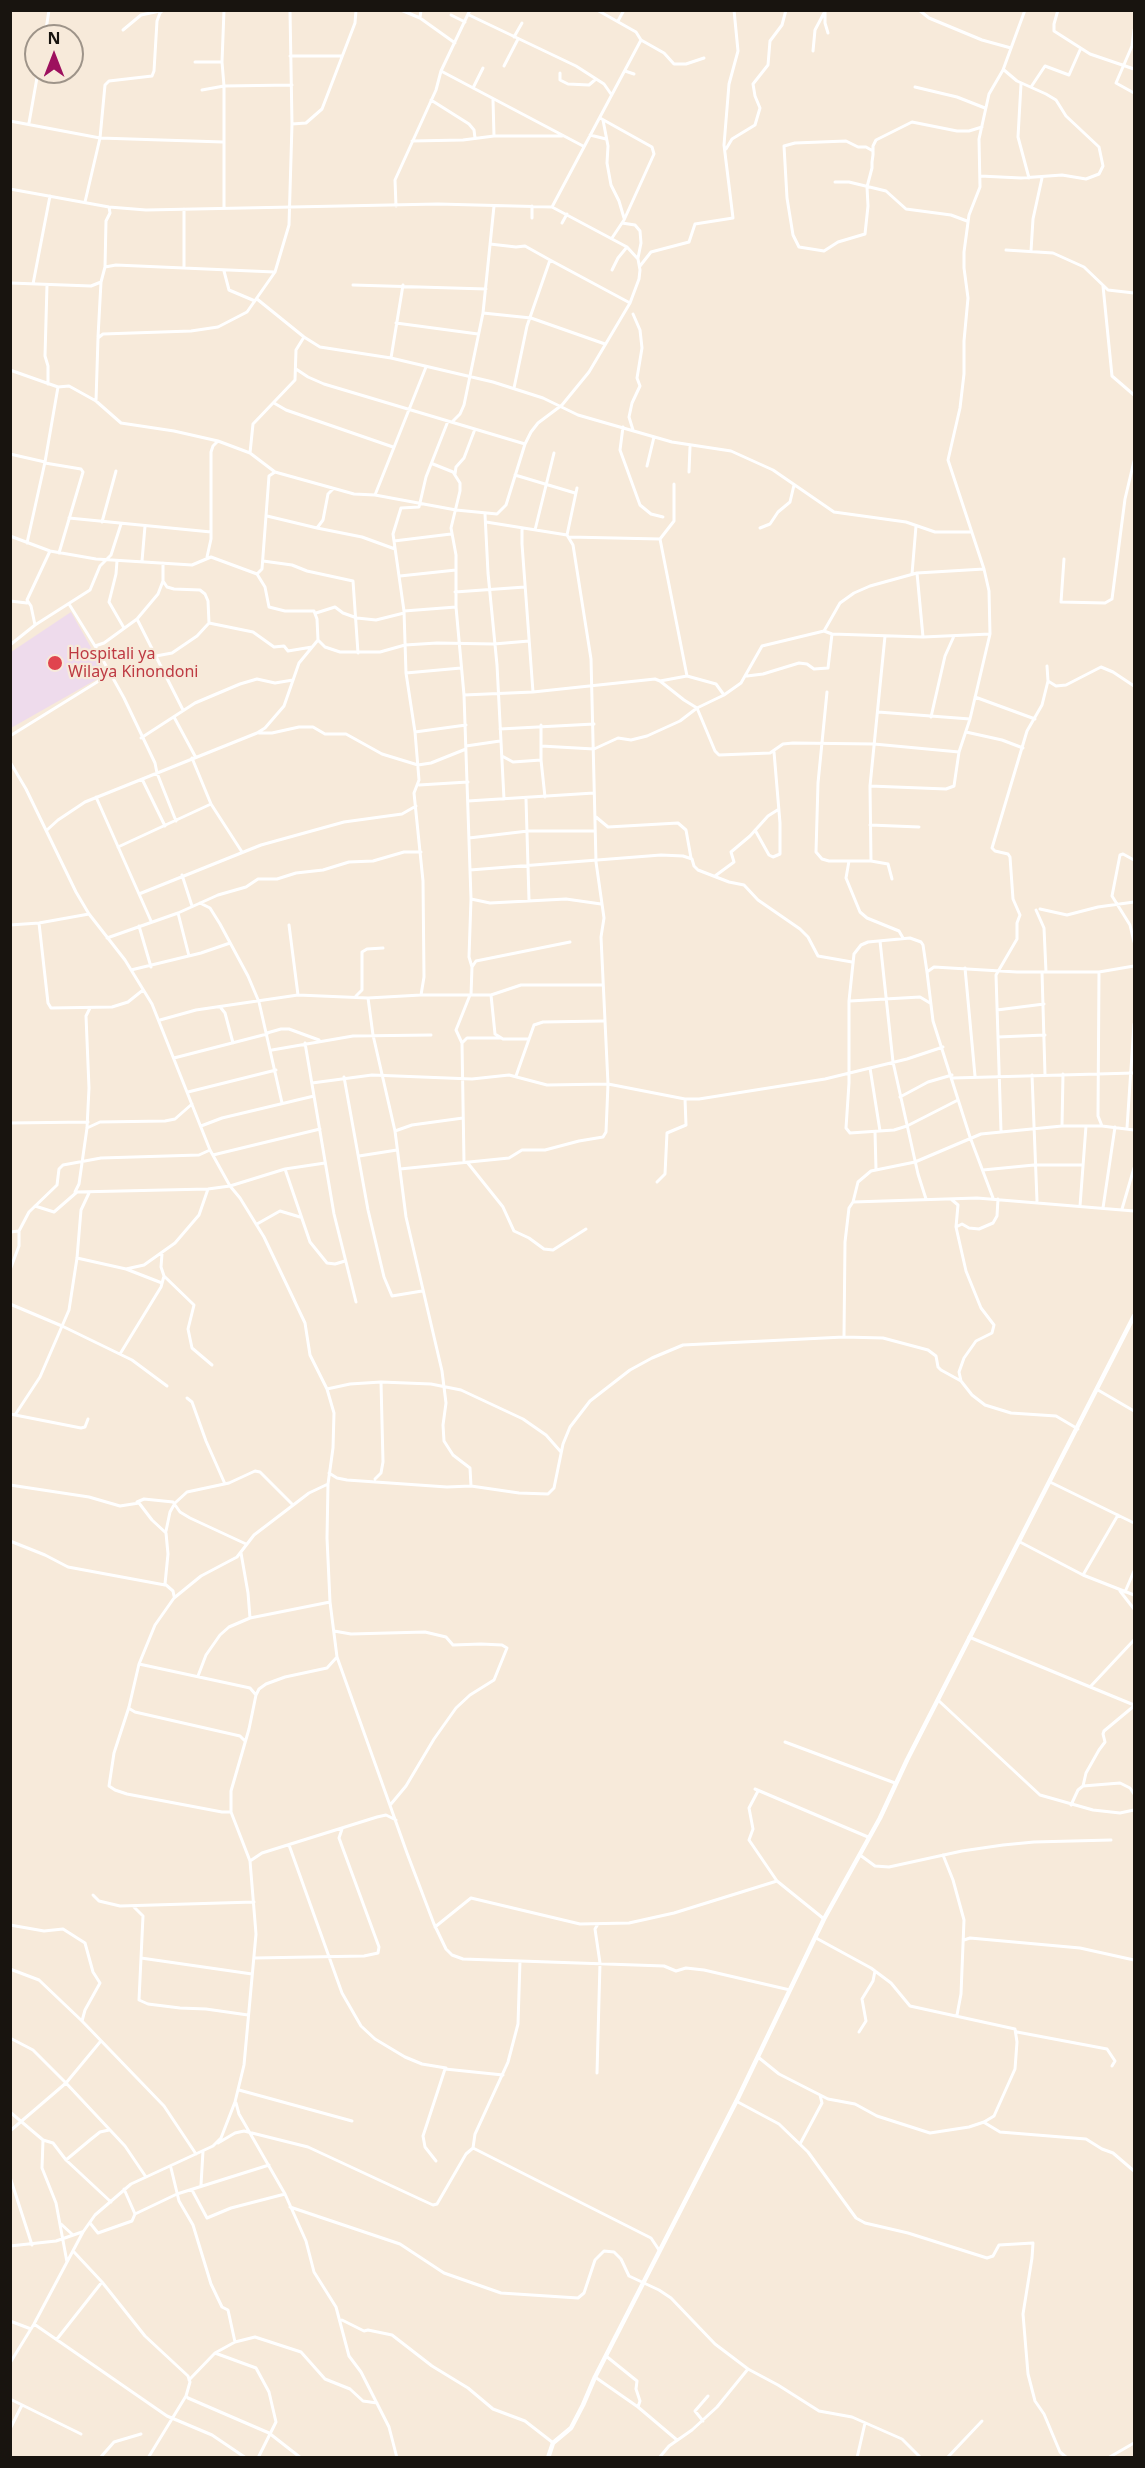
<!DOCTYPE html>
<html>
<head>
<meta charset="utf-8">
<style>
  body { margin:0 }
  #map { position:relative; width:1145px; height:2468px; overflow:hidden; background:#f7eada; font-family:"Noto Sans",sans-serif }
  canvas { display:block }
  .frame { position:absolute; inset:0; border:12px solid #18140f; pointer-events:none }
  .north { position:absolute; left:24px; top:24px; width:60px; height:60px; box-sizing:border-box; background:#f7eada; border:2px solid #9e9489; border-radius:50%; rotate:0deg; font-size:16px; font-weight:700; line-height:24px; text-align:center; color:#18140f }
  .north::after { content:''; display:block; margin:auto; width:21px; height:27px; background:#9d115e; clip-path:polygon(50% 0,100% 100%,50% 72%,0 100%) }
</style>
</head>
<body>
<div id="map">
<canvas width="1145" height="2468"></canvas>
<div class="frame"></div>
<div class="north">N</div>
</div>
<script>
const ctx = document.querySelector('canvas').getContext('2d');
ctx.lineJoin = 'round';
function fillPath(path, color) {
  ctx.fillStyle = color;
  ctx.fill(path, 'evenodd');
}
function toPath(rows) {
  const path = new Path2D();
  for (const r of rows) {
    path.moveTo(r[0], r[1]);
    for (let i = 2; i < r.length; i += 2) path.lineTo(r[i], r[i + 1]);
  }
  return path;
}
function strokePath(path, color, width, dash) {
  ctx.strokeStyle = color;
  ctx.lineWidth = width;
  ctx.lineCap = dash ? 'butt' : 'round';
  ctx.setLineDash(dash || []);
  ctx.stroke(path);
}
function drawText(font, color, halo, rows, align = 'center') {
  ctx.font = font + ' "Noto Sans",sans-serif';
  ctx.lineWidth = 4.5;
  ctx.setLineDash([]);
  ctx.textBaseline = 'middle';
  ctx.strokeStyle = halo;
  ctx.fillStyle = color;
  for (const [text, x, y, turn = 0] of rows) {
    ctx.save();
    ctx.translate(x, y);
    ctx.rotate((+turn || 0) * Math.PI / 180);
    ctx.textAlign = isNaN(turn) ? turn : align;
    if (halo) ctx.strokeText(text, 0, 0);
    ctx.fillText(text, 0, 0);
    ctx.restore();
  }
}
fillPath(toPath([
  [71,612,106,674,11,728,11,652]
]), '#eedbec');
strokePath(toPath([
  [224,10,222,62,224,86,224,208],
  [401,10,420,18,455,43],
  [825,10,825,23,828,33],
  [919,10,929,18,982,40,1011,48],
  [1058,10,1054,24,1054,31,1090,54,1134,69],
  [451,15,465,22],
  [469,15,576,66,604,84,611,94],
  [420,18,421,10],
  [618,21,624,10],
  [123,30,141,15,160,11],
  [1134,30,1132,46,1116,83,1134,93],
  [45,36,49,10],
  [514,37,522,23],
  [641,40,664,53,674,64,686,64,704,58],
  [813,51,815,30,824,13],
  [290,56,341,56],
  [195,62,222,62],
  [504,66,518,39],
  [441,71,583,146],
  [625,71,634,74],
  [560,73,560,80,568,84,589,85,596,79],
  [1021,84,1018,137,1029,178],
  [915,87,957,97,985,108],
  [1031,87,1045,66,1069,75,1080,50],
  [473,88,483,68],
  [202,90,224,86,292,85],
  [431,100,469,124,474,130,475,138],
  [493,100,494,136],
  [600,118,652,147,654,154,624,220,612,238],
  [603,120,608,146,607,163,611,185,619,201,624,218],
  [10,121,100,138,223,142],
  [29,123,38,72],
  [292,124,306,123,322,109,355,23,356,10],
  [590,135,606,139],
  [412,141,463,140,494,136,562,136],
  [726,149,732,139,755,125,760,108,755,96,753,84,768,65,770,41,782,25,786,10],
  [873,151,866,147,858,147,846,141,795,143,784,146,787,198,793,235,799,247,824,251,838,242,865,234,868,206,867,187,872,168,872,162,873,155,873,146,876,140,912,122,957,131,969,131,982,127],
  [980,176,1021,178,1062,175,1086,179,1099,174,1103,166,1099,147,1066,116,1056,100,1046,94,1017,81,1004,70],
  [835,182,849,182,886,191,906,209,951,215,967,221],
  [10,189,109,207,146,210,438,204,552,207,627,247,638,259,640,270,639,279,630,303,589,372,562,405,538,423,531,432,525,444,506,505,497,514,456,510,375,495,354,494,275,472,269,476,262,569,257,574,211,557,192,565,96,559,50,551,10,536],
  [85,202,100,138,105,85,109,81,152,76,154,71,157,21,160,13,163,10],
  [396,206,395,180,436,90,441,71,470,10],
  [552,207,641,40,636,32,597,10],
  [532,218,532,206],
  [562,223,567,214],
  [622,223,635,225,640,231,641,243,638,258],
  [490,244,516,247,525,246,550,260,527,326,514,388],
  [1006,250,1053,253,1084,267,1108,290,1134,293],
  [1031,251,1033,219,1042,178],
  [550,260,630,303],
  [640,266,651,252,689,242,695,224,733,218,724,145,729,84,738,51,734,10],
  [105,267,116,265,274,272],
  [184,267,184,209],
  [612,270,618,258,627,247],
  [224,271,229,290,255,301],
  [10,283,91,286,101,282,105,267,106,221,110,213,109,207],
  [33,284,50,196],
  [47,285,45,356,48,366,48,384],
  [353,285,486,289],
  [1103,286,1112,376,1134,395],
  [257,299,304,337,320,347,391,358,493,382,543,398,578,415,672,442,731,451,773,470,834,512,906,522,935,532,971,532],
  [483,313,531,318,605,344],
  [396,323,478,334],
  [98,337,101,282],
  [391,358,403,285],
  [296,369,308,377,324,384,525,444],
  [10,370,58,387,69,386,96,401,121,423,174,431,218,441,250,453,275,472],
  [96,401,98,338,103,334,191,331,218,327,247,312,275,272,289,225,292,124,290,10],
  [274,403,286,410,393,447],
  [452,422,460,414,464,405,483,313,494,206],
  [623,427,620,450,640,505,651,514,663,517],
  [633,430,629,417,632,403,640,386,637,378,642,348,640,330,633,314],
  [250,453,253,424,295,380,296,350,304,337],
  [10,454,45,462],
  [45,463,81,469,83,472,59,553],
  [433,464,453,472,460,483,460,491,451,528,456,555,456,607,464,695,471,899,469,957,472,967],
  [647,466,654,437],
  [689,472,690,447],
  [455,474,456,467,464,458,475,429],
  [515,475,575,493],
  [375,495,426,367],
  [485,514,488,573,497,665,504,799],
  [267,516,317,528,323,520,328,494,333,489],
  [69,518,211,532],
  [102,522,116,471],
  [317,528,362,537,395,549],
  [522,528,522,544,533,692],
  [760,528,770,524,778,512,790,502,794,485],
  [535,530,554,453],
  [567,535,577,488],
  [569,537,660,539,674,521,674,484],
  [660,539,687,676,660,681],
  [394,541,451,534],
  [27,543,45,462,58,387],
  [207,557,211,539,211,452,213,446,217,442],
  [1064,559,1061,602,1105,603,1112,599,1125,499,1134,461],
  [117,561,116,574,109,602,124,628],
  [142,561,145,526],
  [263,561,292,565,307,571,353,581,358,653],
  [917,573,923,637],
  [257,574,265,587,269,607,285,611,314,611,317,619,318,640,325,647,340,652,380,652,405,645,437,643,494,644,529,641],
  [912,574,916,526],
  [400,576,456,570],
  [455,592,525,587],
  [10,601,27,603],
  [69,604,95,646,124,698,155,763,157,773,176,821],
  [404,611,456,607],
  [316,613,335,607,343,613,357,618,376,620,404,613],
  [137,619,183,710],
  [209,623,253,632,274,647,284,646,288,651,312,647],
  [35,625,31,606,27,600,50,551],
  [824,631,832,634,923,637,990,634],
  [10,645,35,625,90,590,100,566,111,555,121,524],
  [95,646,104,643,137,619,158,594,163,581],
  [156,656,172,653,197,636,209,623,208,601,205,594,200,590,174,589,167,587,163,581,163,563],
  [1047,666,1048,681,1056,686,1066,685,1101,667,1113,672,1134,686],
  [406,673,461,668],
  [687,676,716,684,724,695],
  [747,676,763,674,799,663,807,664,814,669,828,668,832,634],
  [827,692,818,783,816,852,822,859,829,861,871,861,888,864,892,879],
  [464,695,533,692,655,679,660,681,684,700,697,708,715,751,719,755,770,753,783,744,793,743,874,744,959,752],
  [975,697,1035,719],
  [878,712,970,719],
  [174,717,195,756],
  [931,717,945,656,954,636],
  [541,725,541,760,545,797],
  [500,729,594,724],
  [415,732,466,725],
  [966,732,1002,740,1023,748],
  [259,733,272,733,299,727,313,727,325,734,346,734,382,754,418,765,431,763,466,749],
  [10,736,110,674],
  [141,738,195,703,240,684,257,679,275,683,293,680],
  [466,746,500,741],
  [541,746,594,749,618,738,631,740,647,736,680,721,697,708,724,695,741,683,762,646,824,631,840,603,854,593,870,586,917,573,984,569],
  [502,756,513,762,541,760],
  [192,758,211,804,242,852],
  [10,762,26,789,76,892,89,914,125,960,152,1004,210,1150,230,1186,240,1198,264,1237,305,1323,310,1355,327,1389,334,1413,333,1448,328,1484,327,1538,330,1602,337,1657,407,1853,434,1924,446,1949,452,1955,463,1959,664,1966,676,1971,686,1968,704,1970,790,1990],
  [142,779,165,826],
  [419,785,468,782],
  [870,786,946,789,954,786,959,752,970,719,990,634,989,591,984,569,948,460,960,408,964,374,964,341,968,298,964,268,964,252,969,215,980,187,979,139,989,94,1003,70,1025,10],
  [96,797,151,921],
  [526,799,529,900],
  [468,801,594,793],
  [596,817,608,827,678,823,686,830,691,858],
  [870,825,919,827],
  [47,830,58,820,85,802,257,733,265,728,284,706,299,663,318,640],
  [755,830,769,855,773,857,780,854,780,823,774,752],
  [469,838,528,831,595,831],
  [118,847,211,804],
  [1134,860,1123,854,1120,855,1112,896,1130,925,1134,942],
  [849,861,846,878,860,912,867,918,899,931,903,938],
  [871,861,870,786,885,636],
  [470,870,661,855,683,856,692,859,694,866,698,870,729,882,744,885,758,900,800,929,808,937,818,956,852,962],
  [182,875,192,906],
  [715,876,734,862,731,852,750,836,768,816,779,809],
  [139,894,261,845,344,822,402,814,416,806],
  [471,899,490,903,566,899,601,904],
  [200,903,210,908,220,924,248,976,259,1002,282,1103],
  [1040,909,1067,915,1098,907,1134,902],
  [1036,910,1044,928,1046,972],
  [178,913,189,956],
  [39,923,48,1003,51,1008,112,1007,128,1002,143,990],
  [10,925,39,923,89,914],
  [289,925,298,995],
  [139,926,151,967],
  [107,938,178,913,218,895,246,887,258,879,277,879,296,873,323,870,349,862,373,861,404,852,421,852],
  [880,941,893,1062,918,1174,926,1199],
  [965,968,975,1076],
  [131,970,201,953,230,943],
  [927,972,923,945,921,942,910,938,868,942,861,945,854,954,849,1001,849,1083,846,1128,850,1133,894,1130,907,1126,958,1100],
  [1042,972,1045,1075],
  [1099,972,1098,1116,1102,1126],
  [421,995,424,977,423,881,414,793,419,780,415,732,406,673,404,611,393,534,401,508,419,507,426,477,448,421],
  [471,995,472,967,476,961,570,942],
  [491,995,495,1034,503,1039,528,1039],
  [356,996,362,990,362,952,367,949,383,948],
  [368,998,373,1035,395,1131,406,1217,442,1371,446,1403,443,1425,444,1441,453,1455,470,1468,471,1486],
  [850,1001,920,997,930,1003],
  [221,1008,225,1013,233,1043],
  [997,1010,1044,1004],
  [160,1020,196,1010,298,995,368,998,421,995,491,995,521,985,602,985],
  [267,1033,281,1029,289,1029,319,1040],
  [998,1037,1045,1035],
  [305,1043,334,1214,356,1302],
  [462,1043,456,1030,470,995],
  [272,1050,353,1036,431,1035],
  [174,1058,267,1034],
  [870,1068,880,1131],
  [1032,1075,1037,1201],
  [516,1076,534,1025,543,1022,603,1021],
  [344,1077,368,1210,384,1277,392,1296,422,1291],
  [953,1078,1134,1073],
  [312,1083,372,1075,472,1079,509,1075,547,1085,608,1084,685,1099,699,1099,825,1079,907,1059,943,1047],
  [188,1092,276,1070],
  [900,1097,928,1082,952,1075],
  [10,1123,88,1122],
  [201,1126,222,1118,314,1096],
  [1062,1126,1063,1074],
  [87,1128,100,1122,165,1121,175,1119,192,1104],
  [1127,1128,1134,1024],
  [395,1131,412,1125,463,1118],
  [1001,1131,996,975,1017,939,1017,923,1020,915,1013,899,1010,857,1008,854,995,851,992,848,1027,731,1042,705,1048,681],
  [875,1132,876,1169],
  [213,1155,320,1129],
  [359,1156,397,1150],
  [464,1162,462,1043,467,1038,500,1038],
  [467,1162,503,1207,514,1231,529,1238,544,1249,553,1250,586,1229],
  [285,1169,310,1242,327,1263,335,1264,345,1261],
  [400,1169,509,1158,522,1150,545,1150,579,1141,603,1137,606,1132,608,1084,601,937,604,918,596,862,591,659,573,545,567,535,486,522],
  [983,1170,1034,1165,1082,1165],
  [657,1182,665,1174,667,1133,686,1125,685,1099],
  [75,1192,79,1184,87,1128,89,1088,86,1016,90,1008],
  [993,1198,970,1137,933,1021,927,972,934,967,1017,972,1099,972,1134,966],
  [951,1199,958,1205,956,1227,966,1271,981,1308,994,1325,992,1333,976,1341,964,1358,959,1372,961,1381,972,1395,985,1405,1011,1413,1056,1416,1078,1429],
  [853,1202,858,1182,871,1171,915,1162,981,1134,1062,1126,1102,1126,1134,1130],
  [35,1206,54,1212,77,1192,208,1189,230,1186,285,1169,325,1163],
  [1080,1206,1086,1126],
  [1103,1208,1115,1127],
  [1122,1209,1134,1168],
  [257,1224,280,1211,300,1217],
  [956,1227,962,1224,969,1228,979,1229,993,1223,997,1216,998,1199],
  [10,1232,19,1231,29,1212,57,1185,59,1169,63,1165,101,1158,199,1155,210,1150],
  [162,1254,161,1267,164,1276,194,1305,188,1329,192,1348,212,1365],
  [77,1258,126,1269,162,1283],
  [126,1269,144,1265,175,1243,199,1215,208,1189],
  [10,1270,19,1246,19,1231],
  [10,1304,62,1326,132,1360,167,1386],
  [844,1336,845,1242,849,1208,853,1202,977,1198,1134,1211],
  [120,1354,161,1287,164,1276],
  [327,1389,350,1384,381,1382,431,1384,461,1390,523,1419,546,1435,561,1452],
  [1098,1390,1134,1411],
  [187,1398,192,1402,206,1441,225,1484],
  [10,1414,81,1428,85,1427,88,1419],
  [15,1415,40,1377,69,1310,77,1258,81,1210,89,1193],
  [329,1473,337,1478,347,1480,447,1487,471,1486,519,1493,548,1494,554,1488,563,1444,570,1427,590,1401,630,1370,652,1358,683,1345,844,1337,883,1338,928,1350,936,1356,938,1367,941,1370,961,1381],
  [375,1479,381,1473,383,1462,381,1382],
  [1050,1482,1134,1523],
  [10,1485,89,1497,120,1506,139,1503,152,1520,166,1533,168,1554,165,1584,173,1591,174,1596],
  [137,1502,144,1499,173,1502,180,1512,190,1518,246,1544],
  [166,1531,170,1512,175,1503,187,1492,229,1483,255,1471,260,1472,293,1505],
  [10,1541,45,1555,68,1567,165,1585],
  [1020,1542,1083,1575,1134,1595],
  [241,1553,248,1593,250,1618],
  [1083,1575,1118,1515],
  [1120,1591,1134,1609],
  [1125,1592,1134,1571],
  [334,1631,351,1634,425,1632,446,1637,453,1645,481,1644,502,1645,507,1648,494,1680,470,1695,456,1708,434,1739,406,1786,391,1804],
  [969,1637,1134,1705],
  [139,1664,250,1688,256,1695],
  [198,1676,206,1655,220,1635,229,1627,250,1618,330,1602],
  [1090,1687,1134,1640],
  [939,1701,1040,1795,1093,1810,1120,1813,1134,1810],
  [130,1709,135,1712,240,1736,245,1741],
  [785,1742,895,1783],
  [1083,1786,1120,1783,1130,1788,1134,1794],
  [755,1789,868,1837],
  [758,1791,749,1808,753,1829,749,1840,777,1881,824,1919],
  [1071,1805,1078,1790,1083,1786,1086,1773,1099,1750,1105,1742,1103,1734,1104,1731,1134,1706],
  [231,1812,222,1812,127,1794,115,1790,109,1786,114,1753,129,1707,139,1664,155,1625,174,1598,201,1576,237,1557,254,1535,309,1493,328,1484],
  [289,1845,342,1993,361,2026,375,2039,405,2057,422,2064,446,2068],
  [860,1855,875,1866,889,1867,962,1851,1003,1845,1034,1842,1111,1840],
  [943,1855,953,1880,964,1920,961,1994,957,2015],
  [250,1861,262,1853,377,1817,386,1815,396,1820],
  [93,1895,99,1901,120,1906,254,1902],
  [133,1906,143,1916,139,2000,148,2004,180,2008,206,2009,248,2015],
  [10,1925,44,1931,63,1929,85,1943,93,1972,100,1983,85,2010,82,2021],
  [435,1927,471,1898,580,1924,629,1923,674,1913,777,1881],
  [964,1940,970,1938,1080,1948,1134,1960],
  [141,1958,252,1974],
  [255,1958,364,1956,378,1953,379,1947,339,1838,342,1829],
  [10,1969,39,1980,82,2021,164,2106,196,2154],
  [859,2032,866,2021,862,1999,873,1981,875,1971],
  [1017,2032,1107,2049,1115,2061,1112,2066],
  [10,2038,33,2050,66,2083,125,2146,146,2177],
  [758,2057,779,2074,828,2099,855,2104,877,2116,930,2133,969,2127,984,2122,994,2116,1015,2069,1017,2042,1015,2029,910,2006,891,1983,871,1968,816,1938],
  [597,2073,600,1963,595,1929,598,1924],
  [239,2090,352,2121],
  [736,2101,779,2124,808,2152,856,2218,865,2223,908,2233,987,2258,993,2256,999,2245,1033,2243,1032,2258,1023,2314,1028,2374,1035,2401,1044,2414,1060,2452,1067,2458],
  [236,2103,239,2114,285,2194,306,2241,314,2272,336,2307,349,2356,361,2372,389,2427,397,2458],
  [10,2112,43,2140,42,2168,56,2203,67,2262],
  [985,2123,1000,2132,1086,2139,1102,2149,1113,2153,1134,2171],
  [10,2131,66,2083,100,2042],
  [43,2140,53,2143,66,2160,111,2202],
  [218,2143,235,2133,244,2131,308,2147,422,2200,433,2205,437,2204,466,2154,473,2148,475,2134,508,2062,518,2024,520,1961],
  [800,2144,822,2103,820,2095],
  [473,2148,651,2238,659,2250],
  [66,2160,90,2140,100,2132,109,2130],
  [436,2161,425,2147,423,2136,445,2069,503,2075],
  [171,2168,179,2201,193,2225,211,2284,222,2307,228,2310,235,2342],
  [10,2177,32,2245],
  [201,2185,203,2151],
  [192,2190,207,2218,231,2208,285,2194],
  [290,2207,400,2244,444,2273,501,2293,578,2298,584,2293,595,2260,604,2251,614,2252,621,2259,629,2276,659,2290,671,2298,715,2344,748,2369,778,2385,819,2411,852,2417,902,2439,921,2458],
  [135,2214,177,2194,269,2165],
  [90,2223,98,2233,132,2221,135,2214,124,2189],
  [61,2224,73,2235],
  [10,2246,56,2241,82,2232],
  [74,2252,102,2282,145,2336,188,2376,190,2382,186,2396,188,2398,269,2433,301,2458],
  [342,2320,364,2331,368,2330,392,2335,432,2366,468,2388,493,2409,525,2421,552,2442],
  [10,2321,31,2329],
  [34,2324,167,2416,212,2435,246,2458],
  [57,2339,102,2282],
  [215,2353,256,2368,269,2392,276,2422,258,2458],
  [606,2356,637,2381,636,2389,640,2401,638,2407],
  [10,2363,34,2324,83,2232,95,2215,131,2184,213,2146,221,2138,235,2102,244,2065,256,1934,250,1861,231,1812,231,1791,249,1729,256,1695,259,1689,266,1684,285,1677,327,1668,337,1657],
  [595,2377,638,2407,677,2440],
  [189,2380,215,2353,235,2342,255,2337,301,2352,325,2379,350,2389,363,2401,377,2403],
  [10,2399,81,2434],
  [703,2421,695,2411,708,2396],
  [10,2429,22,2405],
  [100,2458,114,2442,141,2434],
  [148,2458,186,2396],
  [659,2458,669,2446,692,2430,717,2407,748,2369],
  [857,2458,865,2423],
  [947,2458,982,2421],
  [1108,2458,1134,2443]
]), '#fff', 3);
strokePath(toPath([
  [548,2458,553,2443,571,2428,583,2405,595,2377,738,2098,824,1919,880,1818,907,1760,1134,1316]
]), '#fff', 4.5);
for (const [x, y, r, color] of [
  [55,663,8,"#e0444e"]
]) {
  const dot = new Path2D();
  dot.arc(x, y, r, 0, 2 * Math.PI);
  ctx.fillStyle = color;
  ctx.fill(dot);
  strokePath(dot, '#f7eada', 2);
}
drawText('16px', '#be3a42', '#f7eada', [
  ["Hospitali ya",68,654],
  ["Wilaya Kinondoni",68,672]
], 'left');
</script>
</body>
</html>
